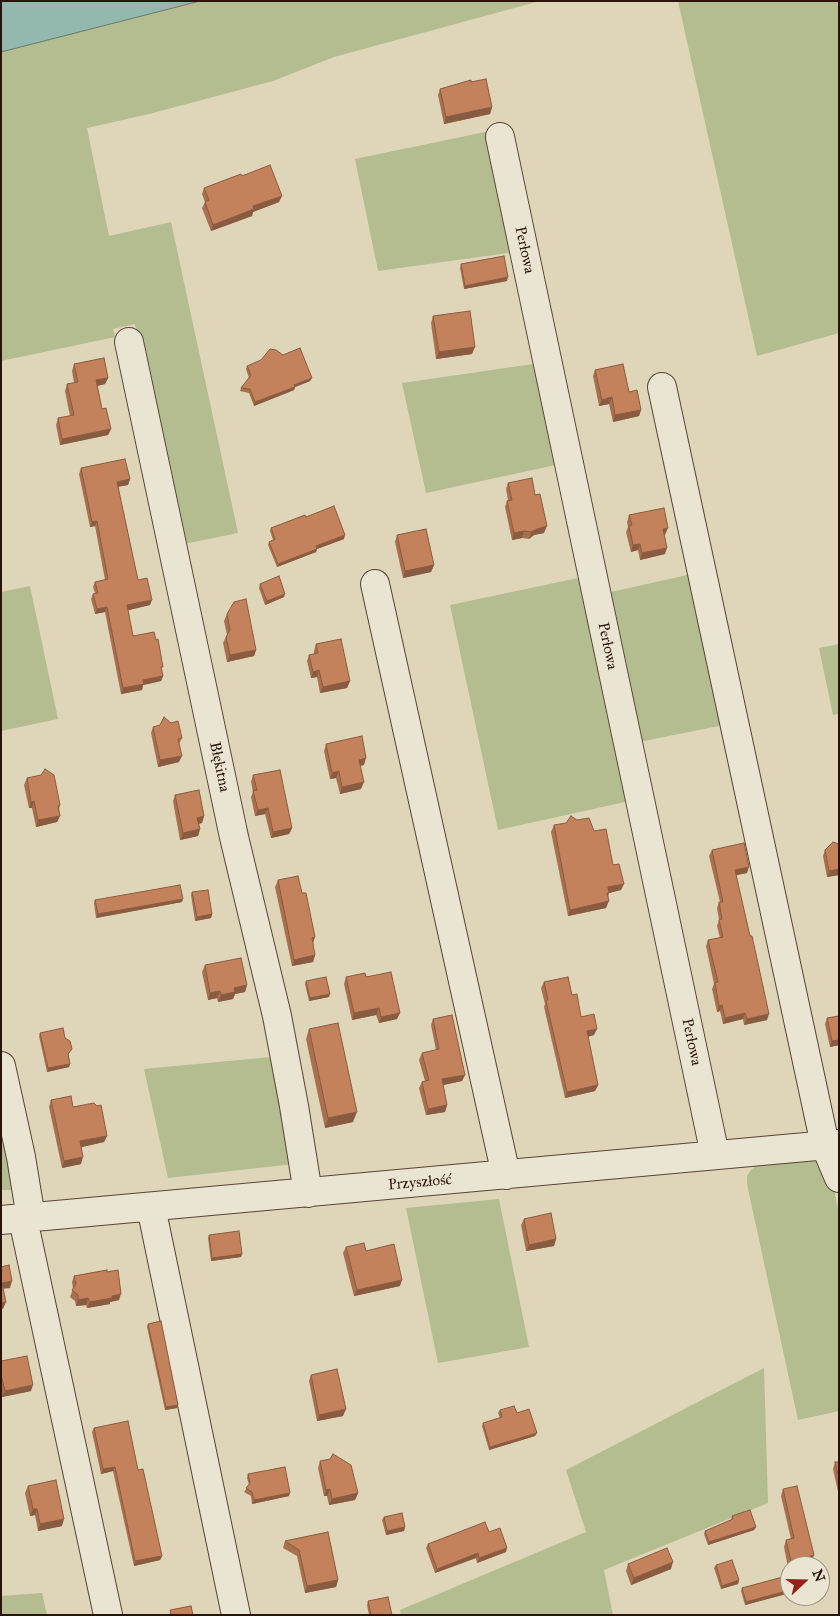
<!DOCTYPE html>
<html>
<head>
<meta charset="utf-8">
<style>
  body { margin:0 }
  #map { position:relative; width:840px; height:1616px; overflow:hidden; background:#dfd5b9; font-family:"IM FELL Great Primer",serif }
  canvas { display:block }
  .frame { position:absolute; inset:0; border:2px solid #2b1309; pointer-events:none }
  .north { position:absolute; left:780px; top:1556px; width:50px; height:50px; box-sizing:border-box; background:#eae4d2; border:1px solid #9e9082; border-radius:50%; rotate:69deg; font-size:14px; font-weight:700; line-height:20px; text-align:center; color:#2b1309 }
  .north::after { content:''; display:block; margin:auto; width:18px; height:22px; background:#8f2418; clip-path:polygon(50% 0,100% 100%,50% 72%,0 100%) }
</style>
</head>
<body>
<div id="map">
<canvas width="840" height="1616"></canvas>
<div class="frame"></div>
<div class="north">N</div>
</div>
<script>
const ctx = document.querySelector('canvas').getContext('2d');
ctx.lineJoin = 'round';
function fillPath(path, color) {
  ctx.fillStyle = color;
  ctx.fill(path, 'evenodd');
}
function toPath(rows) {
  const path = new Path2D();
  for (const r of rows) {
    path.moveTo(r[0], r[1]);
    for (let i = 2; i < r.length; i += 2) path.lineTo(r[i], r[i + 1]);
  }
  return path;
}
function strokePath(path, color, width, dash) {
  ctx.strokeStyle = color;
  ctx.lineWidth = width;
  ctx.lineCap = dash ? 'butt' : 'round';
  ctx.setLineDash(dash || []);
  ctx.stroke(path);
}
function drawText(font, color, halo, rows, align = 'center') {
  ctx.font = font + ' "IM FELL Great Primer",serif';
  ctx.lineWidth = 5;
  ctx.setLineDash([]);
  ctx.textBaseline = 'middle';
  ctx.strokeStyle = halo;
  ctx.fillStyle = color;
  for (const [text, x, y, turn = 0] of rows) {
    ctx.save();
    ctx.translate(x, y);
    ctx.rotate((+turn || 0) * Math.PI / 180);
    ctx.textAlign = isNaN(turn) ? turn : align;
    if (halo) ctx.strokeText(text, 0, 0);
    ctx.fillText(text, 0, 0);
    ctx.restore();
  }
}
fillPath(toPath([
  [200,1,540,1,334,57,273,81,149,114,87,128,109,236,171,222,238,533,184,544,135,324,113,329,115,337,1,361,1,52],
  [678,1,839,1,839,333,757,356],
  [490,131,515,252,378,271,355,159],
  [540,363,560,464,426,493,402,383],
  [692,574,724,725,634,743,602,594],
  [583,577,634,800,498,830,450,605],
  [30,586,58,719,1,731,1,592],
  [839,644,839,714,833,715,819,648],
  [271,1057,294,1164,168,1178,144,1069],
  [1,1111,16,1190,1,1190],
  [820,1159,830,1170,839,1214,839,1411,798,1420,747,1184,747,1176,751,1170,757,1165],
  [499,1199,529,1347,438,1363,406,1208],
  [764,1368,768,1503,604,1570,613,1615,401,1615,400,1610,586,1532,566,1470],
  [42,1593,47,1615,1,1615,1,1596]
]), '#b3bd8f');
const water = toPath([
  [1,1,200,1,1,52,1,1]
]);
fillPath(water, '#93b9af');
strokePath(water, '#69776d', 1);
const minor = toPath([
  [500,137,715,1155],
  [129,342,234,837,277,1016,294,1106,308,1193],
  [662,387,825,1145,839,1178],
  [375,584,506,1175],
  [1,1066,21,1157,31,1218],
  [151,1207,236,1615],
  [23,1219,108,1615],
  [1,1220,839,1144]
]);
strokePath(minor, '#584435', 30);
strokePath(minor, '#eae4d2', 28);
fillPath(toPath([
  [471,82,492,107,490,114,444,124,438,95,440,89],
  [242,176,279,202,253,212,252,216,211,231,202,208,205,202,202,194,204,188],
  [461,264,507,281,464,289,460,268],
  [433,316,472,354,436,359,431,323],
  [74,364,108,378,105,384,97,386,102,409,111,429,108,435,60,445,56,425,58,418,70,416,65,391,67,384,74,383,72,371],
  [247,366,310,381,295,387,294,390,254,406,249,393,240,391,241,388,249,378,246,369],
  [595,370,629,392,641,410,639,416,613,422,609,404,599,406,593,376],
  [81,468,130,479,128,485,118,487,138,580,150,605,128,610,133,636,162,671,163,676,161,681,143,685,142,690,121,694,105,612,95,614,91,599,93,594,95,593,93,587,95,582,105,580,95,526,90,527,79,474],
  [508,483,535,495,544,533,534,535,529,539,522,538,512,540,505,507,507,501,508,500,506,489],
  [629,515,665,535,664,535,665,554,640,560,638,550,631,552,626,532,628,527,627,522],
  [306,517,344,539,317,549,316,552,277,567,268,545,269,542,273,540,270,531,271,528],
  [397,535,434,565,431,572,403,578,395,542],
  [260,584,284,597,265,605,259,588],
  [227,614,256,650,254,656,227,662,223,643,227,635,224,621],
  [316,644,350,681,347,688,320,693,317,677,311,678,307,661,309,655,314,654,314,651],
  [153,727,182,738,179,744,179,762,158,767,151,733],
  [326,744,364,765,360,766,361,789,340,794,336,778,330,779,324,751],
  [253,775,292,828,289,834,271,838,265,814,255,816,251,797,253,792,251,782],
  [27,778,60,805,59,810,60,816,57,822,36,827,32,808,29,808,24,785],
  [175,795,204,816,202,823,199,824,200,829,198,836,180,840,173,801],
  [554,825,594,831,613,865,621,890,609,893,606,908,568,916,551,832],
  [712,850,747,873,736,875,767,1020,744,1025,743,1019,723,1024,720,1011,717,1012,712,989,714,984,706,946,708,940,720,938,717,926,719,920,717,908,719,902,720,902,709,856],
  [825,850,839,875,827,877,823,856],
  [278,880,315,955,313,962,292,966,275,887],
  [192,892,212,914,211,918,195,921,191,895],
  [95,900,182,902,96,918,94,903],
  [205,965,247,985,245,992,235,994,233,999,218,1002,217,998,208,1000,202,972],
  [346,977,366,977,397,1019,379,1023,376,1015,352,1020,344,984],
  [306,981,329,997,309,1001,305,984],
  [544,982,572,995,581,1017,594,1035,588,1037,598,1085,595,1091,565,1098,544,1007,545,1004,541,988],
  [839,1016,839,1045,830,1047,825,1024,827,1018],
  [433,1019,462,1081,443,1085,447,1105,445,1112,426,1115,419,1088,422,1082,425,1081,419,1060,422,1053,436,1050,431,1025],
  [309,1029,353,1122,325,1128,306,1039],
  [40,1033,65,1038,70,1052,68,1055,70,1064,69,1067,47,1072,39,1036],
  [51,1100,73,1107,107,1136,104,1142,81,1147,81,1164,62,1168,49,1107],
  [524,1219,556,1239,554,1246,526,1251,521,1225],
  [209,1235,242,1254,241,1257,211,1261,208,1238],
  [346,1247,366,1251,400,1286,354,1296,343,1253],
  [107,1272,119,1300,110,1302,110,1304,87,1308,86,1305,76,1306,75,1301,70,1297,73,1289,72,1282,74,1276],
  [148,1324,178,1405,177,1408,165,1410,147,1327],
  [1,1361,31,1391,2,1397,1,1393],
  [311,1375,343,1416,317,1421,309,1381],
  [500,1410,535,1436,489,1450,482,1426,483,1423,500,1418,498,1413],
  [94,1428,138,1470,162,1556,160,1560,134,1566,113,1471,101,1474,92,1432],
  [320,1461,358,1493,355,1500,329,1505,327,1496,324,1496,318,1468],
  [835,1462,839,1462,839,1496,833,1469],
  [248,1474,289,1496,252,1504,251,1496,244,1492,249,1485,247,1478],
  [28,1486,62,1526,38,1531,35,1515,30,1516,25,1493],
  [783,1489,812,1562,795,1566,790,1566,788,1568,784,1547,786,1540,791,1539,781,1496],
  [732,1516,756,1527,754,1530,708,1545,704,1534,705,1531,731,1520],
  [384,1517,405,1527,404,1531,386,1535,382,1520],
  [328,1532,338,1580,336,1587,305,1593,297,1556,283,1548,285,1541],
  [428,1544,506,1552,477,1563,476,1558,435,1573,426,1548],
  [628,1564,671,1569,631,1585,626,1571],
  [716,1565,739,1580,738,1584,721,1589,714,1568],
  [790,1575,790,1593,745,1605,741,1591,742,1588],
  [368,1601,392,1615,369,1615,367,1605]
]), '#a9704f');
fillPath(toPath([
  [492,107,490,114,444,124,446,117],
  [282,196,279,202,253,212,252,216,211,231,213,225,253,206],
  [508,277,507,281,464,289,465,286],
  [475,347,472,354,436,359,439,352],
  [108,378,105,384,93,387,96,380],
  [312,378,310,381,295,387,294,390,254,406,255,402,294,385],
  [612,397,609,404,599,406,602,400],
  [641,410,639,416,613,422,615,415],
  [111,429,108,435,60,445,62,439],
  [130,479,128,485,115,487,117,482],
  [97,521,95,526,90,527,92,522],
  [547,526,544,533,534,535,529,539,531,532,537,529],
  [668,528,665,535,661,536,663,529],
  [524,531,522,538,512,540,514,533],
  [345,535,344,539,317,549,316,552,277,567,278,564,316,546],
  [640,544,638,550,631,552,633,545],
  [667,548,665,554,640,560,642,553],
  [434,565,431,572,403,578,405,571],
  [285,594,284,597,265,605,267,601],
  [152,600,150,605,125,611,127,605],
  [107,607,105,612,95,614,97,609],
  [256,650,254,656,227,662,230,655],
  [319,670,317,677,311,678,313,672],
  [163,676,161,681,143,685,142,690,121,694,123,688,143,680],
  [350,681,347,688,320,693,323,687],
  [182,756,179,762,158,767,160,760],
  [366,758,364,765,356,766,359,760],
  [339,771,336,778,330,779,332,773],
  [364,782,361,789,340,794,342,787],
  [34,801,32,808,29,808,31,802],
  [268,808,265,814,255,816,258,810],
  [60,816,57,822,36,827,38,820],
  [204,816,202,823,195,824,197,818],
  [292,828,289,834,271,838,273,832],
  [200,829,198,836,180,840,183,833],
  [749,867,747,873,732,876,735,870],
  [839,869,839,875,827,877,829,871],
  [624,884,621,890,605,894,608,887],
  [183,899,182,902,96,918,98,914],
  [609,901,606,908,568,916,570,910],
  [212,914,211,918,195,921,197,917],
  [315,937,313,943,312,938],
  [315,955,313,962,292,966,294,960],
  [247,985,245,992,235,994,233,999,218,1002,221,995,234,988],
  [220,991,217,998,208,1000,210,993],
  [330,994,329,997,309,1001,310,998],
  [722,1005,720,1011,717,1012,719,1006],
  [379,1008,376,1015,352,1020,354,1013],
  [400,1013,397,1019,379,1023,381,1017],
  [745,1013,743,1019,723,1024,725,1018],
  [769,1014,767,1020,744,1025,747,1019],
  [597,1029,594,1035,585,1037,587,1031],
  [839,1040,839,1045,830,1047,832,1041],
  [70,1064,69,1067,47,1072,48,1068],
  [465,1075,462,1081,439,1086,442,1079],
  [598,1085,595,1091,565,1098,567,1092],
  [447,1105,445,1112,426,1115,428,1109],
  [357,1112,353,1122,325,1128,328,1118],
  [107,1136,104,1142,78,1148,80,1141],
  [83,1157,81,1164,62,1168,64,1161],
  [556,1239,554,1246,526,1251,529,1245],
  [242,1254,241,1257,211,1261,212,1258],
  [402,1280,400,1286,354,1296,357,1290],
  [12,1281,10,1288,1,1289,2,1283],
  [121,1294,119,1300,110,1302,110,1304,87,1308,90,1302],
  [88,1298,86,1305,76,1306,78,1300],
  [6,1302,3,1309,1,1309,1,1303],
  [33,1385,31,1391,2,1397,5,1391],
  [178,1405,177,1408,165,1410,166,1407],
  [346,1409,343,1416,317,1421,319,1415],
  [537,1433,535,1436,489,1450,490,1447],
  [115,1467,113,1471,101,1474,103,1469],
  [330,1489,327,1496,324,1496,326,1490],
  [290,1493,289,1496,252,1504,254,1500],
  [358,1493,355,1500,329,1505,332,1499],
  [33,1509,37,1509,35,1515,30,1516],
  [64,1519,62,1526,38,1531,40,1524],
  [405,1527,404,1531,386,1535,387,1531],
  [756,1527,754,1530,708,1545,709,1542],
  [507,1548,506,1552,477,1563,479,1558],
  [478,1553,476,1558,435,1573,437,1569],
  [814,1555,812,1562,795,1566,790,1566,790,1567,788,1568,791,1561],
  [162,1556,160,1560,134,1566,135,1561],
  [673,1562,671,1569,631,1585,634,1578],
  [338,1580,336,1587,305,1593,307,1586],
  [739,1580,738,1584,721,1589,722,1586],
  [790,1590,790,1593,745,1605,746,1602]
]), '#895b40');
const building = toPath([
  [486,79,492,107,446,117,440,89,471,80,471,82,486,79],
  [270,165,282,196,253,206,254,209,213,225,205,202,209,200,204,188,241,174,242,176,270,165],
  [504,256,508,277,465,286,461,264,504,256],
  [470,311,475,347,439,352,433,316,470,311],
  [300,348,312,378,294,385,295,387,255,402,250,389,241,388,251,375,247,366,261,360,270,349,276,350,283,355,300,348],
  [104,358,108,378,96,380,102,409,106,408,111,429,62,439,58,418,74,415,67,384,78,382,74,364,104,358],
  [623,364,629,392,637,390,641,410,615,415,612,397,602,400,595,370,623,364],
  [125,459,130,479,117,482,138,580,147,578,152,600,127,605,133,636,154,632,156,640,158,639,163,667,161,667,163,676,143,680,144,684,123,688,107,607,97,609,93,594,98,593,95,582,108,579,97,521,92,522,81,468,125,459],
  [532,478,535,495,540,494,547,526,537,529,531,532,524,531,514,533,507,501,512,500,508,483,532,478],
  [334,506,345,535,316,546,317,549,278,564,269,542,275,539,271,528,305,515,306,517,334,506],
  [664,508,668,528,663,529,667,548,642,553,640,544,633,545,629,526,632,525,629,515,664,508],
  [426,529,434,565,405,571,397,535,426,529],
  [279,576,285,594,267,601,260,584,279,576],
  [246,599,256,650,230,655,226,637,230,630,227,614,234,602,246,599],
  [341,639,350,681,323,687,319,670,313,672,309,655,318,653,316,644,341,639],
  [164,717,171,723,178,721,182,738,178,739,182,756,160,760,153,727,160,725,164,717],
  [362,736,366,758,359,760,364,782,342,787,339,771,332,773,326,744,362,736],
  [45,769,54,775,60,805,58,806,60,816,38,820,34,801,31,802,27,778,41,775,45,769],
  [280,770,292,828,273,832,268,808,258,810,253,791,257,790,253,775,280,770],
  [199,790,204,816,197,818,200,829,183,833,175,795,199,790],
  [571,816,577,820,589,818,594,831,606,829,613,865,619,864,624,884,608,887,609,893,607,893,609,901,570,910,554,825,566,823,571,816],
  [833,842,839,844,839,869,829,871,825,850,833,842],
  [744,843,749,867,735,870,750,936,752,936,769,1014,747,1019,745,1013,725,1018,722,1005,719,1006,715,983,718,982,708,940,723,937,719,920,722,919,719,902,723,902,712,850,744,843],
  [298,876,302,893,306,893,315,937,312,938,315,955,294,960,278,880,298,876],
  [180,885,183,899,98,914,95,900,180,885],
  [208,890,212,914,197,917,192,892,208,890],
  [241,958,247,985,234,988,235,992,221,995,220,991,210,993,205,965,241,958],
  [391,972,400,1013,381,1017,379,1008,354,1013,346,977,365,973,366,977,391,972],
  [326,977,330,994,310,998,306,981,326,977],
  [568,977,572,995,577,994,581,1017,594,1014,597,1029,587,1031,598,1085,567,1092,546,1001,548,1000,544,982,568,977],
  [452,1015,465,1075,442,1079,447,1105,428,1109,422,1082,429,1080,422,1053,439,1049,433,1019,452,1015],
  [839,1016,839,1040,832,1041,827,1018,839,1016],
  [338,1023,357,1112,328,1118,309,1029,338,1023],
  [63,1028,65,1038,70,1041,72,1049,68,1054,70,1064,48,1068,40,1033,63,1028],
  [71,1096,73,1107,94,1103,97,1106,101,1105,107,1136,80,1141,83,1157,64,1161,51,1100,71,1096],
  [551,1213,556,1239,529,1245,524,1219,551,1213],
  [239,1231,242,1254,212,1258,209,1235,239,1231],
  [364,1243,366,1251,394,1244,402,1280,357,1290,346,1247,364,1243],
  [9,1265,12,1281,2,1283,6,1302,1,1303,1,1267,9,1265],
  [107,1270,107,1272,118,1270,121,1294,112,1296,112,1298,90,1302,88,1298,78,1300,78,1295,72,1290,76,1284,74,1276,107,1270],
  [161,1321,178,1405,166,1407,148,1324,161,1321],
  [27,1356,33,1385,5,1391,1,1375,1,1361,27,1356],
  [337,1369,346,1409,319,1415,311,1375,337,1369],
  [514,1406,517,1413,529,1409,537,1433,490,1447,483,1423,502,1417,500,1410,514,1406],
  [128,1421,138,1470,143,1469,162,1556,135,1561,115,1467,103,1469,94,1428,128,1421],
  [333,1454,351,1465,358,1493,332,1499,330,1489,326,1490,320,1461,330,1459,333,1454],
  [835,1462,839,1462,839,1478,835,1462],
  [285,1467,290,1493,254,1500,252,1492,246,1488,250,1483,248,1474,285,1467],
  [56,1480,64,1519,40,1524,37,1509,33,1509,28,1486,56,1480],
  [797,1486,814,1555,791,1561,786,1540,794,1538,783,1489,797,1486],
  [750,1510,756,1527,709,1542,705,1531,733,1519,732,1516,750,1510],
  [402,1513,405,1527,387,1531,384,1517,402,1513],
  [485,1522,489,1532,500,1528,507,1548,479,1558,478,1553,437,1569,428,1544,485,1522],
  [328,1532,338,1580,307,1586,299,1550,285,1541,328,1532],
  [667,1548,673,1562,634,1578,628,1564,667,1548],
  [732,1560,739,1580,722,1586,716,1565,732,1560],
  [790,1575,790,1590,746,1602,742,1588,790,1575],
  [388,1597,392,1615,371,1615,368,1601,388,1597],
  [191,1606,193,1615,165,1615,171,1614,170,1610,191,1606]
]);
fillPath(building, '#c4825c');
strokePath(building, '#895b40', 1);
drawText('15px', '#2b1309', '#eae4d2', [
  ["Perłowa",524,250,78],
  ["Perłowa",607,646,78],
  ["Błękitna",219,767,78],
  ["Perłowa",691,1042,78],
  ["Przyszłość",420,1183,-5]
]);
</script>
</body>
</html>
